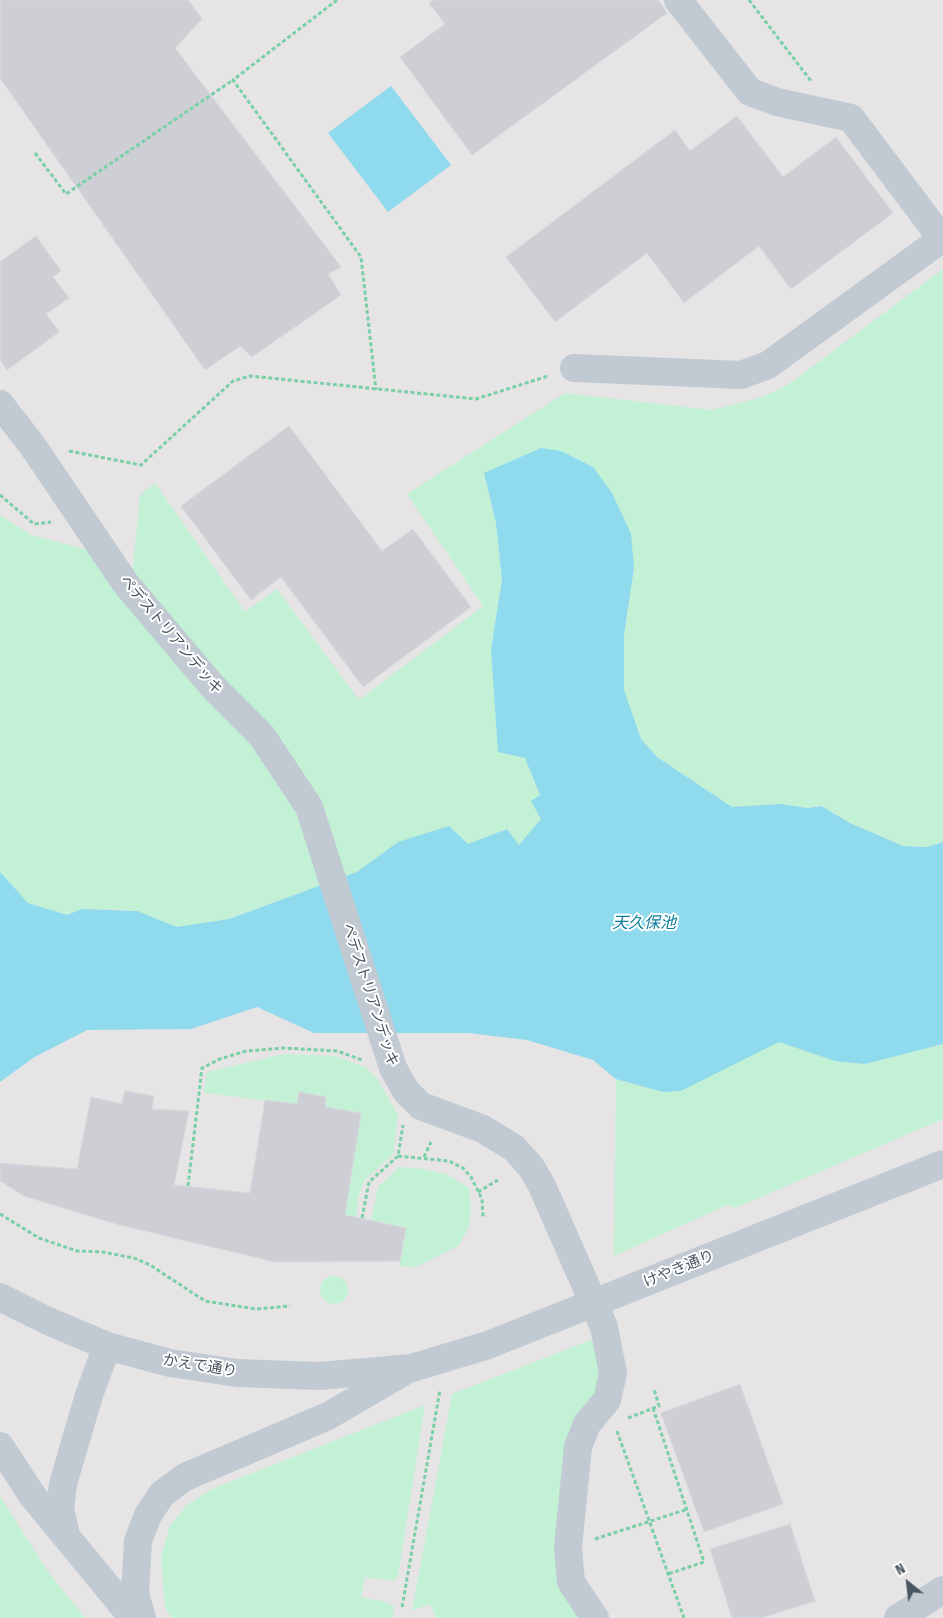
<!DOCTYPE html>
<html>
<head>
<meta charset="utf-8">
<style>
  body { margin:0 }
  #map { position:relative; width:943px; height:1618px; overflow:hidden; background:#f5f3f3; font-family:"Fira Sans Condensed",sans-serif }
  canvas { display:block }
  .north { position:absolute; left:883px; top:1558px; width:50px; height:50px; -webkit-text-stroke:4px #fff; paint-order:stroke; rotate:331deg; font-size:14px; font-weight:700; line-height:20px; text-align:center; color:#4a5661 }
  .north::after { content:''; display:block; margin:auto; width:18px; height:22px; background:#4a5661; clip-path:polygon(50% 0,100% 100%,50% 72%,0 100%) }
</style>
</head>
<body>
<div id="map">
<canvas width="943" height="1618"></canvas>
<div class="north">N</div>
</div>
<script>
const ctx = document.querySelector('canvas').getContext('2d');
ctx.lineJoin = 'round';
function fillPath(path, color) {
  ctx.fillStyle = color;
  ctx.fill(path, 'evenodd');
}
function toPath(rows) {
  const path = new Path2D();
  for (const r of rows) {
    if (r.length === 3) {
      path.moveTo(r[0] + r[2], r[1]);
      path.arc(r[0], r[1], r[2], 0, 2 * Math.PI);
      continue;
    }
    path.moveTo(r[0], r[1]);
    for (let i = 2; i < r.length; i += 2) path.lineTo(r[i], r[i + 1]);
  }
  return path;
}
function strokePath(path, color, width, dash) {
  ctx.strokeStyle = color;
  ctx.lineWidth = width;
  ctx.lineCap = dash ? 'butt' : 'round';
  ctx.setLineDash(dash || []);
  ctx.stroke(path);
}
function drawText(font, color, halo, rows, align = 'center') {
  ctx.font = font + ' "Fira Sans Condensed","Noto Sans JP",sans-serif';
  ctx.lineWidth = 4;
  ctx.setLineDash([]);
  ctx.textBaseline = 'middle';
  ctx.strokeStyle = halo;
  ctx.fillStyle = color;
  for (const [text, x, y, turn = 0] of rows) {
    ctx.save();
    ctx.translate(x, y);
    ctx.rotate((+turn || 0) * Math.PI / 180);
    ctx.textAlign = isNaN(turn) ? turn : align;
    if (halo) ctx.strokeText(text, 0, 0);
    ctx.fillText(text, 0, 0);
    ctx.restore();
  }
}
fillPath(toPath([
  [0,0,943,0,943,1618,0,1618]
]), '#e6e4e5');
fillPath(toPath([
  [943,269,943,842,927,847,903,846,850,823,821,806,808,808,780,804,732,807,657,757,641,739,624,691,624,635,634,568,484,474,496,523,502,580,491,649,525,758,540,795,541,819,519,846,507,829,468,844,399,842,357,872,344,877,297,767,132,576,140,495,155,483,245,612,277,589,359,700,483,606,407,494,565,393,712,410,763,397,789,384],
  [0,515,31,535,88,550,257,746,297,805,323,885,229,919,177,927,132,910,82,909,67,915,28,903,7,882,0,872],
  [779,1042,835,1061,865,1064,943,1044,943,1119,735,1208,727,1205,614,1256,616,1079,663,1092,681,1091],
  [284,1054,335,1056,365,1067,376,1077,398,1115,393,1154,364,1181,358,1198,356,1217,345,1215,361,1113,325,1107,326,1097,299,1092,297,1104,204,1093,207,1072],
  [399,1167,423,1169,448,1175,469,1188,471,1209,469,1227,458,1246,416,1267,399,1266,406,1228,371,1220,378,1187],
  [334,1290,14],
  [596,1338,602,1359,597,1394,577,1422,583,1618,436,1618,430,1604,412,1611,452,1394],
  [425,1405,398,1576,394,1581,365,1577,361,1597,386,1602,394,1607,393,1618,172,1618,165,1608,161,1557,170,1525,187,1505,212,1489],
  [0,1496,46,1569,85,1618,0,1618]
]), '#c3f1d5');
fillPath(toPath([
  [391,86,451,165,388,212,328,133],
  [541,448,561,451,593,467,612,493,631,534,634,568,624,635,624,690,641,739,657,757,732,807,780,804,808,808,821,806,850,823,903,846,927,847,943,842,943,1044,865,1064,835,1061,779,1042,681,1091,663,1092,616,1079,593,1060,527,1040,468,1033,314,1033,257,1007,191,1029,87,1030,33,1058,0,1082,0,872,28,903,67,915,82,909,137,911,177,927,229,919,357,872,398,842,449,826,468,844,507,829,519,845,541,819,531,801,540,795,525,758,498,752,491,649,502,580,496,523,484,473]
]), '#90daee');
const building = toPath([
  [0,0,188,0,202,19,175,48,341,267,328,274,341,295,252,357,240,346,205,370,0,78,0,0],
  [433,0,658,0,667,13,472,155,400,57,445,24,429,3,433,0],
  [737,116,783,177,836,137,893,213,791,289,759,246,684,303,647,253,555,322,506,257,675,130,690,151,737,116],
  [36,236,61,271,53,277,69,298,46,314,59,332,7,370,0,360,0,262,36,236],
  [289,426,382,551,413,529,471,607,363,687,281,577,251,600,181,506,289,426],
  [125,1091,154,1096,152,1109,189,1111,174,1185,250,1193,265,1100,297,1104,299,1092,326,1097,325,1107,361,1113,345,1215,406,1228,400,1261,275,1262,116,1224,24,1196,0,1181,0,1163,77,1169,91,1097,122,1104,125,1091],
  [740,1384,783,1504,704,1532,661,1413,740,1384],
  [790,1524,815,1601,762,1618,732,1618,710,1549,790,1524]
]);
fillPath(building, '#cdcfd5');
strokePath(building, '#d7d9de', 1);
strokePath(toPath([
  [337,0,233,80,361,257,376,390],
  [749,0,811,81],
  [35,153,66,194,233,80],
  [69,451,141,465,233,381,250,376,476,399,548,376],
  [0,495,34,524,51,522],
  [398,1156,449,1161,463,1168,471,1177,482,1199,483,1217],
  [424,1157,431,1142],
  [188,1186,202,1068,220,1059,246,1051,285,1048,337,1051,362,1060],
  [478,1192,498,1180],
  [0,1214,39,1238,77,1251,103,1252,134,1258,150,1265,205,1301,256,1309,290,1306],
  [362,1218,369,1182,398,1156,403,1125],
  [653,1408,704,1562,668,1574],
  [628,1418,659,1406,654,1389],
  [617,1431,684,1618],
  [595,1539,688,1509],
  [402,1607,440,1390]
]), '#7ad0a6', 3, [4, 2.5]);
strokePath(toPath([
  [678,0,750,92,777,102,851,118,942,239],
  [574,368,741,375,768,365,943,238],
  [0,404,32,445,126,584,214,688,262,736,309,807,393,1068,406,1091,421,1106,483,1129,514,1148,531,1167,542,1186,604,1327,613,1373,607,1400,587,1424,578,1447,568,1547,571,1582,595,1618],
  [0,1297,48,1321,107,1346,170,1363,237,1373,319,1376,412,1368,488,1345,943,1164],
  [0,1446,32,1495,133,1618],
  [66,1535,60,1509,63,1484,89,1395,107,1346],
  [142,1618,135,1593,138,1541,148,1515,162,1494,185,1477,328,1416,402,1373],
  [898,1618,943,1590]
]), '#c1cad2', 28);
drawText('15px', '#4a5661', '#fff', [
  ["ペデストリアンデッキ",171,635,50],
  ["ペデストリアンデッキ",370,995,72],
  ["けやき通り",679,1269,-22],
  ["かえで通り",200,1366,9]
]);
drawText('italic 16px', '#0c7c9b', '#fff', [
  ["天久保池",644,924]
]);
</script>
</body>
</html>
